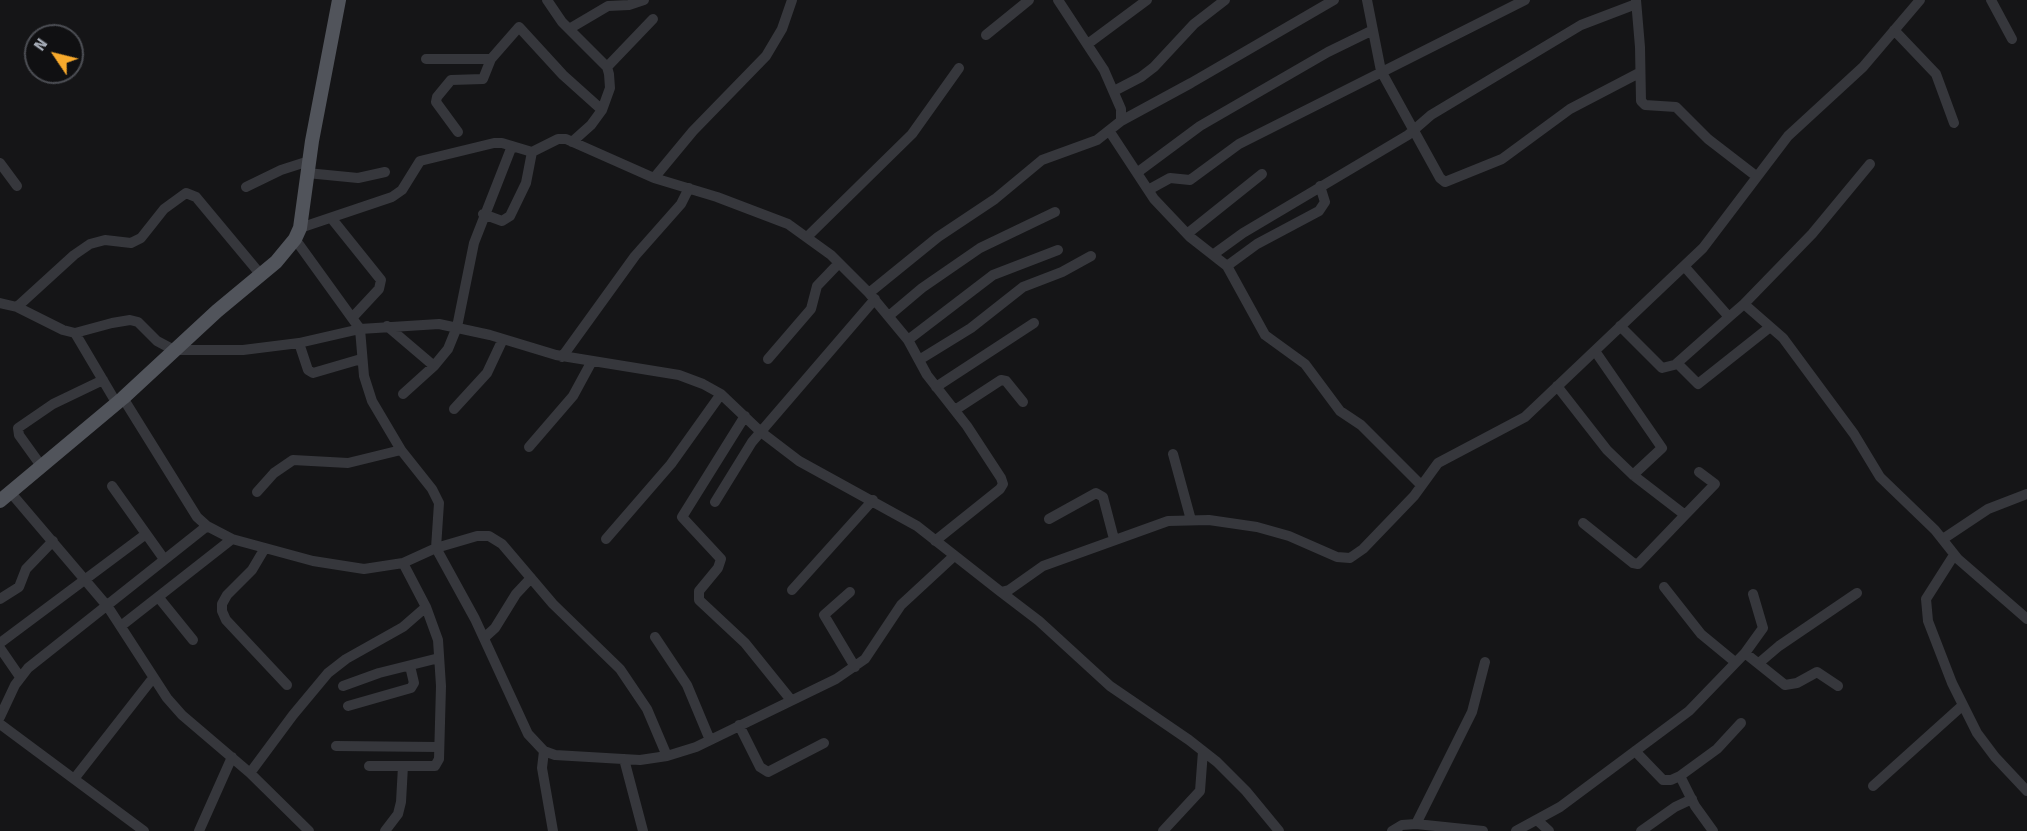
<!DOCTYPE html>
<html>
<head>
<meta charset="utf-8">
<style>
  body { margin:0 }
  #map { position:relative; width:2027px; height:831px; overflow:hidden; background:#151517; font-family:"Fira Sans",sans-serif }
  canvas { display:block }
  .north { position:absolute; left:24px; top:24px; width:60px; height:60px; box-sizing:border-box; background:#101012; border:2px solid #4c4e54; border-radius:50%; rotate:305deg; font-size:16px; font-weight:700; line-height:24px; text-align:center; color:#a6acb7 }
  .north::after { content:''; display:block; margin:auto; width:21px; height:27px; background:#f8aa2c; clip-path:polygon(50% 0,100% 100%,50% 72%,0 100%) }
</style>
</head>
<body>
<div id="map">
<canvas width="2027" height="831"></canvas>
<div class="north">N</div>
</div>
<script>
const ctx = document.querySelector('canvas').getContext('2d');
ctx.lineJoin = 'round';
function toPath(rows) {
  const path = new Path2D();
  for (const r of rows) {
    path.moveTo(r[0], r[1]);
    for (let i = 2; i < r.length; i += 2) path.lineTo(r[i], r[i + 1]);
  }
  return path;
}
function strokePath(path, color, width, dash) {
  ctx.strokeStyle = color;
  ctx.lineWidth = width;
  ctx.lineCap = dash ? 'butt' : 'round';
  ctx.setLineDash(dash || []);
  ctx.stroke(path);
}
strokePath(toPath([
  [547,0,562,22,607,67,609,74,610,88,602,110,591,125,572,142],
  [792,0,782,29,766,56,693,131,654,178,717,197,788,224,831,255,869,293,938,237,995,199,1042,160,1097,140,1121,121,1191,83,1334,0],
  [1058,0,1104,70,1121,109,1121,121],
  [1367,0,1381,71,1440,178,1445,182,1502,159,1570,109,1639,73],
  [1636,0,1640,47,1641,101,1645,105,1676,107,1708,139,1756,176],
  [1991,0,2012,39],
  [569,29,608,6,629,5,644,0],
  [1894,30,1936,74,1954,123],
  [986,35,1029,0],
  [1089,43,1147,0],
  [426,59,491,59,519,27,563,75,602,110],
  [607,67,653,19],
  [1114,91,1141,77,1154,67,1194,24,1225,0],
  [458,132,436,102,437,97,451,80,483,79,491,59],
  [1110,132,1154,199,1190,237,1227,266,1265,335,1305,364,1340,411,1361,425,1421,485],
  [0,163,17,186],
  [1138,172,1200,126,1328,52,1371,31],
  [307,173,358,178,385,172],
  [246,187,281,170,309,161],
  [1150,189,1170,178,1190,180,1239,144,1525,0],
  [483,214,502,221,510,216,526,183,532,152],
  [332,219,381,280,379,289,352,318],
  [300,228,392,197,402,190,420,161,494,143,502,143,532,152,558,139,566,139,654,178],
  [1187,234,1262,174],
  [808,236,912,134,959,68],
  [295,239,360,329,364,376,372,401,401,450,432,489,439,503,436,548,477,536,489,536,502,544,553,604,620,669,647,709,667,756],
  [1214,254,1243,233,1408,135,1431,115,1581,25,1636,4],
  [1227,266,1257,244,1319,211,1325,202,1320,186],
  [1684,266,1729,317,1744,304,1783,338,1854,434,1880,477,1935,530,1958,559,2027,619],
  [869,293,908,340,927,375,967,426,1001,478,1003,484,1000,489,935,541],
  [0,303,17,307,63,330,75,333,112,323,130,320,138,322,157,341,174,350,243,350,299,343,360,329,439,324,490,335,556,355,679,375,703,384,721,394,761,432,799,461,917,526,1001,592,1009,590,1043,566,1168,521,1209,520,1257,527,1289,536,1337,557,1350,558,1363,549,1414,496,1438,463,1525,417,1703,248,1788,136,1863,67,1920,0],
  [1744,304,1812,234,1870,164],
  [17,307,74,255,90,244,105,240,131,243,141,238,164,209,186,193,196,197,261,275],
  [890,315,922,288,980,248,1055,212],
  [387,326,434,366],
  [1620,326,1662,368,1678,364,1698,384,1770,327],
  [75,333,117,404],
  [908,340,993,275,1058,250],
  [299,343,308,370,313,373,361,359],
  [1595,351,1662,448,1633,475],
  [562,357,635,256,681,204,689,188],
  [768,359,811,309,817,286,839,263],
  [919,360,971,328,1023,287,1062,272,1091,256],
  [1676,364,1729,317],
  [1557,386,1607,450,1633,475,1685,515,1638,564,1633,563,1583,523],
  [936,387,1034,323],
  [403,394,434,366,448,349,457,327,474,243,512,146],
  [123,398,197,517,207,526,232,539,313,561,364,569,403,563,436,548,475,619,528,734,544,751,555,755,640,760,667,756,696,747,836,679,865,659,901,605,954,556],
  [454,409,487,373,503,339],
  [955,410,1001,380,1006,381,1023,402],
  [745,416,682,517,721,559,718,568,699,591,699,600,745,643,791,700],
  [529,447,573,396,592,361],
  [1173,454,1191,520],
  [42,467,19,435,18,428,53,404,103,380],
  [112,486,164,559],
  [257,492,274,473,293,460,348,463,401,450],
  [11,493,108,607,167,698,182,715,250,773,309,831],
  [715,502,752,442,875,299],
  [1685,515,1715,484,1699,472],
  [1049,519,1096,493,1103,497,1114,539],
  [606,539,671,464,721,394],
  [1943,539,1988,509,2027,494],
  [265,548,252,570,227,595,222,604,222,611,226,620,287,685],
  [1954,555,1926,599,1928,621,1952,683,1977,733,1995,757,2027,791],
  [1664,587,1701,634,1735,662],
  [792,590,873,500],
  [850,592,824,615,855,667],
  [1001,592,1039,621,1110,686,1189,740,1217,762,1246,791,1279,831],
  [159,598,193,640],
  [0,599,19,587,26,569,53,541],
  [121,626,232,539],
  [655,637,687,685,710,740],
  [484,638,495,628,516,594,531,578],
  [0,643,146,534],
  [0,648,20,677],
  [1745,653,1763,628,1753,594],
  [1759,663,1779,646,1857,593],
  [343,686,379,673,439,658],
  [348,706,411,688,414,683,410,666],
  [0,717,15,685,28,668,207,526],
  [0,724,144,831],
  [739,725,760,767,768,772,824,743],
  [336,746,438,747],
  [544,751,542,768,553,831],
  [1635,751,1663,780,1671,780,1680,776,1695,806,1713,831],
  [624,759,643,831],
  [369,766,435,766,439,759,441,686,438,640,426,607,403,563],
  [250,773,293,715,328,673,346,659,403,627,426,607],
  [1680,776,1717,749,1741,723],
  [74,779,153,678],
  [1873,786,1963,705],
  [1537,820,1549,831],
  [1416,824,1472,712,1485,662],
  [199,831,232,757],
  [385,831,398,814,401,802,403,766],
  [1163,831,1200,791,1203,751],
  [1392,831,1402,825,1416,824,1483,831],
  [1516,831,1560,807,1689,711,1745,653,1785,685,1797,683,1817,672,1838,686],
  [1641,831,1675,807,1692,799]
]), '#36373c', 10);
strokePath(toPath([
  [0,501,123,398,217,311,276,262,295,239,300,228,312,141,339,0]
]), '#51545b', 14);
</script>
</body>
</html>
